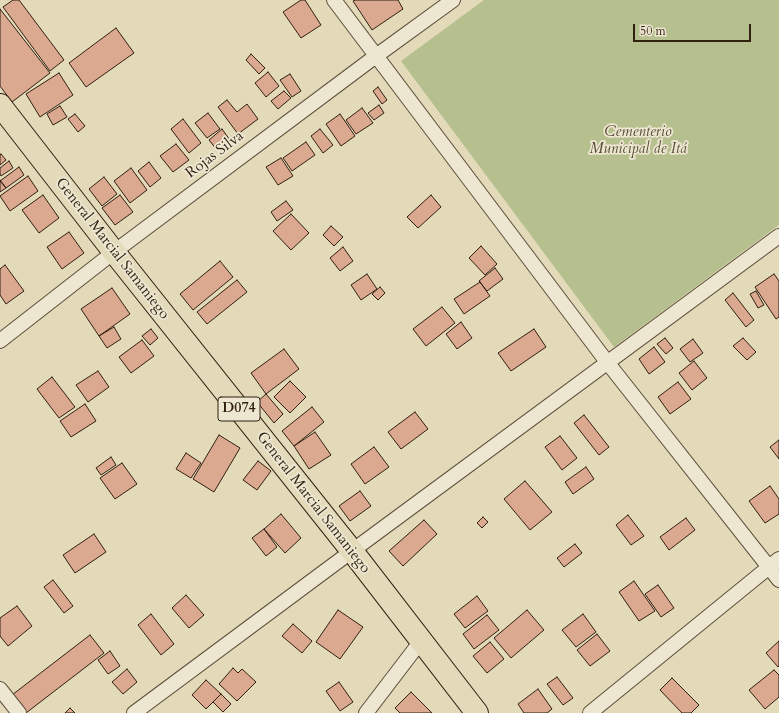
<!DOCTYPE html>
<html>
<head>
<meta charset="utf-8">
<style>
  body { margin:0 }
  #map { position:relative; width:779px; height:713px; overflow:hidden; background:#e3daba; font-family:Cardo,serif }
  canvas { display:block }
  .scale { position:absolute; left:633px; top:24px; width:118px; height:18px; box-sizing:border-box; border:2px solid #311f10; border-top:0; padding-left:5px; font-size:12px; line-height:14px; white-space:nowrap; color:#311f10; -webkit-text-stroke:3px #ede7d2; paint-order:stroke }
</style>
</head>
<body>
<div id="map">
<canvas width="779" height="713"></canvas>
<div class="scale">50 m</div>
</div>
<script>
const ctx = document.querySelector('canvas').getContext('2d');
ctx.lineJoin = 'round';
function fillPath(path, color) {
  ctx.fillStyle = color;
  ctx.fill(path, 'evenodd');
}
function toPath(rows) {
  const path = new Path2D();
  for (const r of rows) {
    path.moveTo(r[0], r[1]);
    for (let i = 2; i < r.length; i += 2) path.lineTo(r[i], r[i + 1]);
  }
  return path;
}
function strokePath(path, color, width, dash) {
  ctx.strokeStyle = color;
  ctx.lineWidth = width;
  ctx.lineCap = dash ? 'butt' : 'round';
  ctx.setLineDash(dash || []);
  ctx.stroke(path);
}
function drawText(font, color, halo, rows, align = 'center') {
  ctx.font = font + ' Cardo,serif';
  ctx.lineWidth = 3.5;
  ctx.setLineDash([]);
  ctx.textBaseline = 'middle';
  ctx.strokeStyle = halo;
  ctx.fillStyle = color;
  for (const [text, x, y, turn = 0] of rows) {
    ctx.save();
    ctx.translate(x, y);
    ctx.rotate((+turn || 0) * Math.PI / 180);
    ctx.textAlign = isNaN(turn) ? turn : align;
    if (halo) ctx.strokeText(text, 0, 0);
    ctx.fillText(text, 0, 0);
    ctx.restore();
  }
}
fillPath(toPath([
  [484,0,779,0,779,225,614,347,401,61]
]), '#b6bf8e');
const building = toPath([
  [13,0,19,0,64,60,50,71,3,7,13,0],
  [301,0,305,0,321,25,301,38,283,12,301,0],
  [355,0,398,0,403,9,372,30,353,1,355,0],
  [0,9,50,73,12,102,0,86,0,9],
  [116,28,134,53,86,87,69,63,116,28],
  [251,54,265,68,259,74,246,60,251,54],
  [268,72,279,86,266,97,255,83,268,72],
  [59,73,73,95,40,117,26,94,59,73],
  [290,74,301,91,292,97,280,80,290,74],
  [378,87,387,100,382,104,373,91,378,87],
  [284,91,291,98,278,109,271,101,284,91],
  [227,100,237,112,247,104,258,119,238,134,218,107,227,100],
  [379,105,384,113,374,120,368,113,379,105],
  [60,106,67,117,53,125,47,114,60,106],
  [362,108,373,123,356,134,346,120,362,108],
  [208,113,220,129,207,138,195,123,208,113],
  [75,114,85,126,78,132,68,119,75,114],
  [340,114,355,136,341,146,326,124,340,114],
  [183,119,201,143,189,153,171,129,183,119],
  [222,129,230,140,217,150,209,140,222,129],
  [320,129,333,145,323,153,311,136,320,129],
  [306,142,315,155,292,171,283,158,306,142],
  [176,144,189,160,173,172,160,156,176,144],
  [1,154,6,160,0,165,0,155,1,154],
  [281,158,293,176,278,185,266,167,281,158],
  [9,161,13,168,1,176,0,174,0,168,9,161],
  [149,162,161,178,150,187,138,171,149,162],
  [19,167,24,175,6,188,0,181,19,167],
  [131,168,147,190,130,203,114,181,131,168],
  [28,176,38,191,10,211,0,196,28,176],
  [104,177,117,194,102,206,89,189,104,177],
  [0,180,6,188,0,192,0,180],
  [43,195,59,218,39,233,22,210,43,195],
  [120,195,133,212,115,225,102,208,120,195],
  [431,195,441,207,418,228,407,217,431,195],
  [286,201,293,210,277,221,271,212,286,201],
  [291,214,309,233,291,250,273,231,291,214],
  [331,226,343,237,334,246,323,235,331,226],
  [69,232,84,253,62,269,47,247,69,232],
  [481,246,497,264,485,275,469,258,481,246],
  [343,247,353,261,340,271,330,258,343,247],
  [220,261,233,277,193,310,180,294,220,261],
  [5,265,24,291,6,304,0,295,0,269,5,265],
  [495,268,503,279,487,291,479,281,495,268],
  [367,274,377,289,361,300,351,285,367,274],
  [774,274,779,281,779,317,776,319,755,287,774,274],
  [237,280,247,292,207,324,197,312,237,280],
  [480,282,490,296,464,314,454,299,480,282],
  [380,287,385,293,378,300,372,294,380,287],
  [112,288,130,314,99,336,81,309,112,288],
  [756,291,764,305,758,308,750,294,756,291],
  [733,293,754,320,746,327,725,300,733,293],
  [442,307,455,323,426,346,413,329,442,307],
  [461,322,472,338,457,349,446,334,461,322],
  [114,327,121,339,107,348,99,336,114,327],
  [151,329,158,338,150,345,142,336,151,329],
  [534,329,546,347,511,371,498,353,534,329],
  [665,338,673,348,666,354,657,344,665,338],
  [743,338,756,352,747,360,733,346,743,338],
  [693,339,703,353,690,362,680,349,693,339],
  [142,340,154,356,131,373,119,357,142,340],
  [654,347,665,362,649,374,639,359,654,347],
  [284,349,299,369,266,394,251,373,284,349],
  [694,361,707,378,692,390,679,373,694,361],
  [98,371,109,387,88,402,76,385,98,371],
  [52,377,75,407,59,418,37,389,52,377],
  [290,381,306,397,290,413,274,397,290,381],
  [678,382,691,399,670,414,658,397,678,382],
  [266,394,283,414,274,423,257,402,266,394],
  [85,404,96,421,71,437,60,421,85,404],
  [312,407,324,422,294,446,282,431,312,407],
  [415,412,428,429,401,449,388,432,415,412],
  [584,415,609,447,599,455,574,423,584,415],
  [315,432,331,455,309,469,294,446,315,432],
  [219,435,240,448,214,492,193,479,219,435],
  [560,436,577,458,562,470,545,447,560,436],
  [779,440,779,459,770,447,779,440],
  [374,447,389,467,365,484,351,464,374,447],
  [186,453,201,463,191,478,176,469,186,453],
  [111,457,116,465,101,475,96,468,111,457],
  [258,461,271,471,257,490,243,480,258,461],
  [122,463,137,484,115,499,100,478,122,463],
  [586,467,594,479,573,494,565,482,586,467],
  [525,481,552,512,530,530,504,499,525,481],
  [770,486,779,499,779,514,765,523,749,501,770,486],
  [360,491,371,506,350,521,339,506,360,491],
  [281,514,301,538,285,553,264,529,281,514],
  [628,515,644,536,631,545,616,525,628,515],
  [483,517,488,522,482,528,477,523,483,517],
  [686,518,695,530,669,550,660,537,686,518],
  [424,520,437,534,403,566,389,551,424,520],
  [264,529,277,547,266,556,252,538,264,529],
  [94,534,106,552,75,573,63,555,94,534],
  [575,544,582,553,564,567,557,558,575,544],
  [53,580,73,606,64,613,44,587,53,580],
  [634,581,655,611,639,621,619,592,634,581],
  [658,585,674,608,661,617,645,594,658,585],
  [186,595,204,615,189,628,172,608,186,595],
  [477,596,488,611,465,628,454,614,477,596],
  [17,606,32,626,8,646,0,636,0,618,17,606],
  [338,610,363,627,340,659,316,642,338,610],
  [527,610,544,630,511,658,494,638,527,610],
  [151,614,174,644,161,655,138,625,151,614],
  [583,614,596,632,576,647,562,630,583,614],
  [487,615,499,630,474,649,463,634,487,615],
  [293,624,312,641,302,653,282,636,293,624],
  [597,634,610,651,590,666,577,650,597,634],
  [90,635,104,653,26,713,12,695,90,635],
  [779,641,779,666,778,667,766,653,779,641],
  [490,642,504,659,487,673,473,656,490,642],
  [110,651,120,666,108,674,98,660,110,651],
  [233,668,238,673,242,669,256,682,237,701,219,684,233,668],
  [127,669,137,682,123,694,112,682,127,669],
  [774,670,779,675,779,697,765,709,749,690,774,670],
  [557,677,573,698,563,705,547,684,557,677],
  [672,678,699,705,691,713,682,713,660,690,672,678],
  [206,680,221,694,206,709,192,695,206,680],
  [339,682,353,702,340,711,326,691,339,682],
  [538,689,552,709,547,713,524,713,518,704,538,689],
  [411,692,432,713,400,713,395,708,411,692],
  [221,694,231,704,223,712,213,702,221,694],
  [70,708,75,713,65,713,70,708]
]);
fillPath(building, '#dba890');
strokePath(building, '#311f10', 1);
const minor = toPath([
  [334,0,607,362,779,580],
  [0,341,114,252,376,56,453,0],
  [0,689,19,713],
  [134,713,352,551,779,236],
  [366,713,421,641],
  [590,713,779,559]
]);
const primary = toPath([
  [0,105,114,252,352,551,477,713]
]);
strokePath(minor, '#5e4e3a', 16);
strokePath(primary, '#311f10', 24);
strokePath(minor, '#ede7d2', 14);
strokePath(primary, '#e3daba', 22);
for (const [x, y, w] of [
  [239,409,42]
]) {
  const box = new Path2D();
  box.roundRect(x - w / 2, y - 12, w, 24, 3);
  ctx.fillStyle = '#ede7d2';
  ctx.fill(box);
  strokePath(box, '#311f10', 1);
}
drawText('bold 14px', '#311f10', null, [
  ["D074",239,409]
]);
drawText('italic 15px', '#594f36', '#ede7d2', [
  ["Cementerio",638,133],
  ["Municipal de Itá",638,150]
]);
drawText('15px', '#311f10', '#ede7d2', [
  ["Rojas Silva",215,155,-37],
  ["General Marcial Samaniego",112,249,52],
  ["General Marcial Samaniego",313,503,52]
]);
</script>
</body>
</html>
